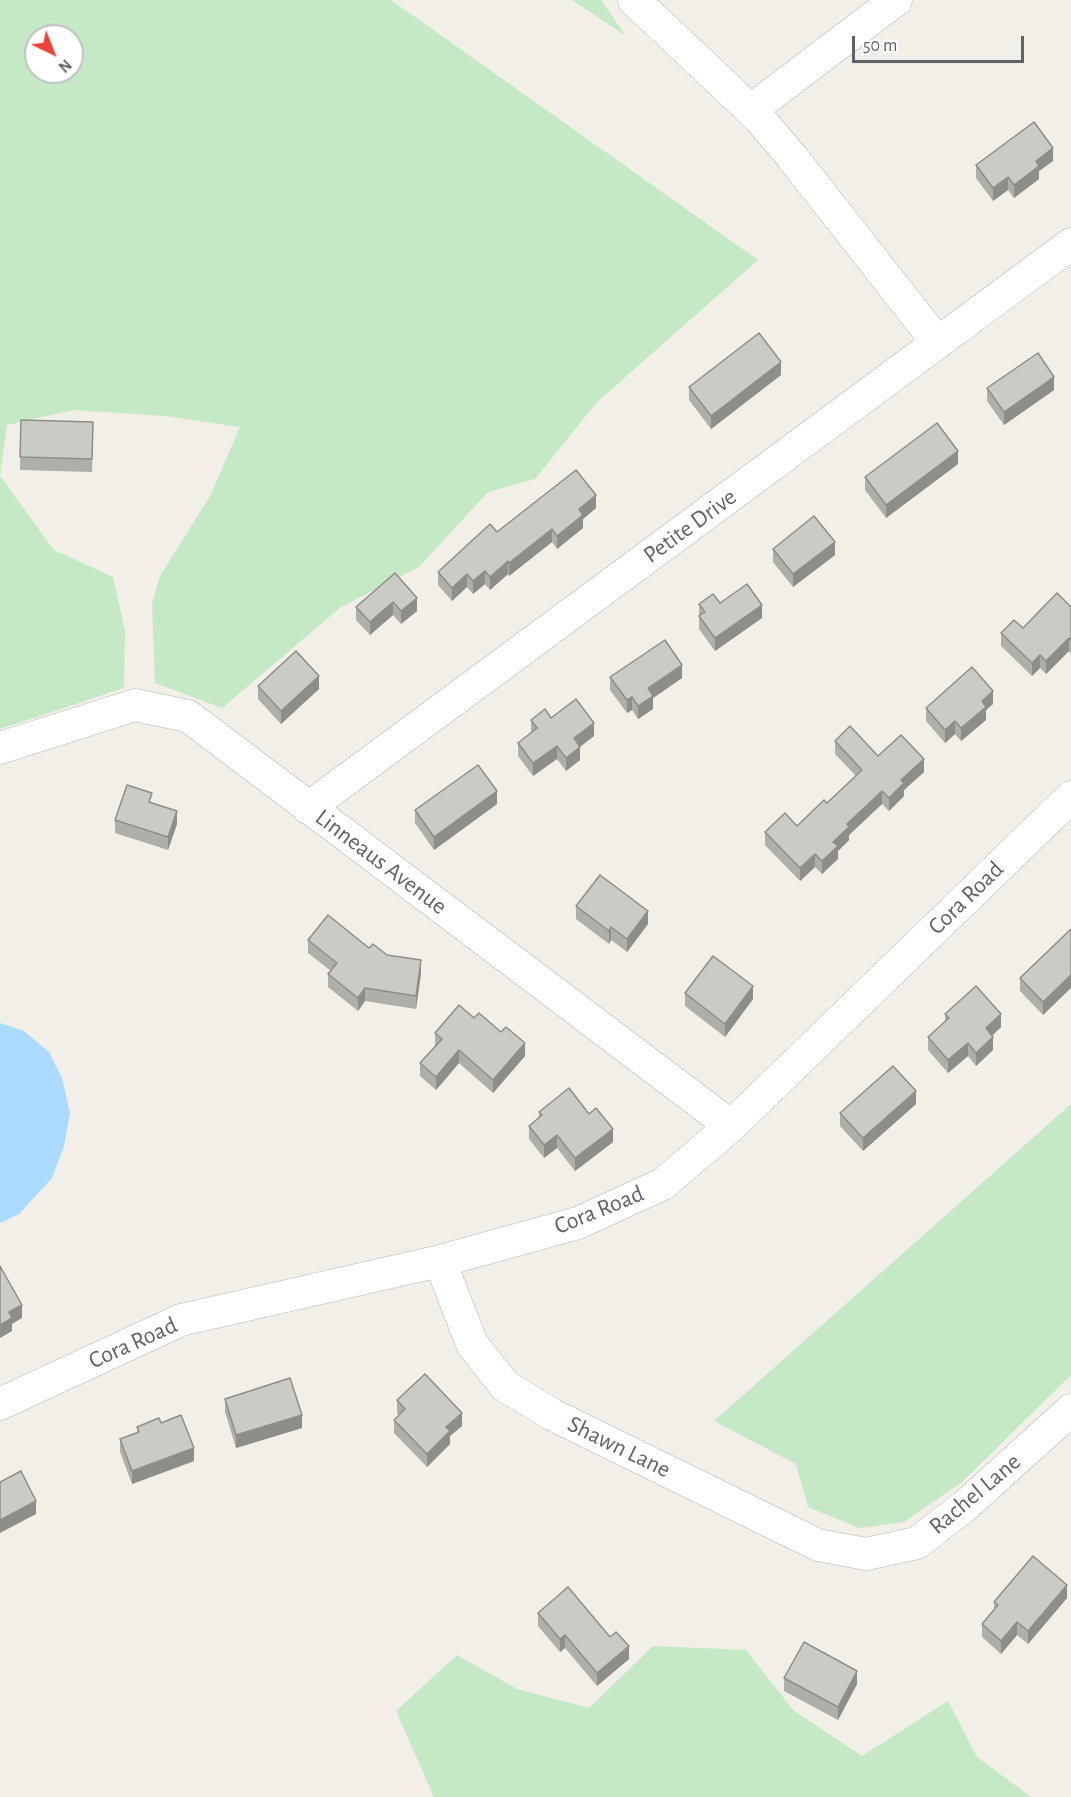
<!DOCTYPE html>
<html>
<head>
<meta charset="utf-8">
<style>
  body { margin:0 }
  #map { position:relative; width:1071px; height:1797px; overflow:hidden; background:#f1efe8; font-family:"Alegreya Sans",sans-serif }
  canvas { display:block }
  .north { position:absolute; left:24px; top:24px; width:60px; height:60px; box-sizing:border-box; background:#fff; border:2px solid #bfc1c3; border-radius:50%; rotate:137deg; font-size:16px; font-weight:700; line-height:24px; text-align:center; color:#5f6368 }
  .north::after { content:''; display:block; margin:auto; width:21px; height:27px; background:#ea4335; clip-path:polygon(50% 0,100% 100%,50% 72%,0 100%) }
  .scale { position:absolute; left:852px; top:36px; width:172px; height:27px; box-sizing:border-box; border:3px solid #5f6368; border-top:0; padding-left:8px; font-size:18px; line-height:21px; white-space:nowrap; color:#5f6368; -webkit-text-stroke:4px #fff; paint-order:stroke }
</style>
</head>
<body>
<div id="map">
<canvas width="1071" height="1797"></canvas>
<div class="north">N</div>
<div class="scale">50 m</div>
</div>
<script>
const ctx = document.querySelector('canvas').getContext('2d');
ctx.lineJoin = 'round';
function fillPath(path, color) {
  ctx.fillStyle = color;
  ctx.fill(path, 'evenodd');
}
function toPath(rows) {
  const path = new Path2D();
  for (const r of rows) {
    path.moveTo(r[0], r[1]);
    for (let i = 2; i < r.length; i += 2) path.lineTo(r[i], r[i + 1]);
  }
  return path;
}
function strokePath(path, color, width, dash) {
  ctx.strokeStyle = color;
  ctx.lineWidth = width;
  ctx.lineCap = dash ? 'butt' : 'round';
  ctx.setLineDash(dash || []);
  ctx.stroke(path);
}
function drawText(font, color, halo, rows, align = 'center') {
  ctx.font = font + ' "Alegreya Sans",sans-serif';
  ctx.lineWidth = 4.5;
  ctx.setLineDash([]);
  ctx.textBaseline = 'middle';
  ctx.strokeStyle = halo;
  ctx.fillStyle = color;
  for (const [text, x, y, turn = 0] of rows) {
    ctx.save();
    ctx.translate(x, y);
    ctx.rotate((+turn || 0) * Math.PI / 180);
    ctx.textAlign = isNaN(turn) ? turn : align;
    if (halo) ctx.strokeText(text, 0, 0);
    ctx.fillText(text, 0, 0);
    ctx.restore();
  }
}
fillPath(toPath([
  [0,0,391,0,758,260,597,402,535,479,488,492,419,567,341,607,222,708,155,683,152,604,160,576,210,496,240,427,165,416,73,410,7,425,0,476,54,550,113,577,125,631,124,688,0,729],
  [36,36,72,36,72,72,36,72],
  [572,0,601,0,626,36],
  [1071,1104,1071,1375,962,1482,904,1522,859,1528,808,1507,796,1464,714,1421],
  [653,1646,746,1650,793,1710,862,1756,948,1701,977,1757,1031,1797,434,1797,396,1711,457,1655,517,1689,589,1708]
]), '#c5e8c5');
fillPath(toPath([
  [0,1023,24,1031,49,1052,62,1078,70,1113,64,1146,52,1178,19,1214,0,1223]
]), '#aadaff');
const minor = toPath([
  [634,0,758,117,792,157,938,343],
  [751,110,896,0],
  [0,748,135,705,188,716,731,1126],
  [308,808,1071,244],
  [440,1261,472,1344,505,1386,553,1415,818,1545,866,1554,917,1543,966,1505,1071,1410],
  [0,1404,181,1320,440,1261,578,1223,663,1184,731,1126,1071,797]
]);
strokePath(minor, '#b5b8bc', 33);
strokePath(minor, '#fff', 32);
fillPath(toPath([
  [1053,161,1039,171,1039,179,1014,198,1008,190,993,201,976,178,976,165],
  [781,375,711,429,689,400,689,387],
  [987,388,1054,390,1004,425,987,401],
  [21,420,93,435,92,472,20,470],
  [958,464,886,518,865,490,865,477],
  [596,508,583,519,583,528,557,549,552,542,509,576,508,574,490,590,485,584,473,594,467,587,452,601,438,585,438,572,497,532],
  [773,549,835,555,793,587,773,562],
  [395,573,417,611,401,624,393,615,370,635,356,620,356,607],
  [720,603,762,618,715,651,699,629,699,604],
  [1071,607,1071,654,1069,651,1046,674,1040,668,1032,676,1001,646,1001,633,1023,628],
  [610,677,682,678,653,698,653,709,638,719,632,710,627,713,610,690],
  [258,686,319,689,281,724,258,699],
  [993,704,986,710,986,720,961,741,955,734,945,743,926,721,926,708],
  [551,718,594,736,580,747,580,760,566,771,557,759,533,776,518,756,518,743,531,733,531,720],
  [835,741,924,772,904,790,904,796,889,811,882,804,849,835,849,840,838,851,838,859,822,874,815,867,800,881,765,845,765,832,797,826,827,803,856,776,835,754],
  [497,804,434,850,415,823,415,810],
  [115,820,177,824,168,850,115,833],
  [576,906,648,924,627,952,611,940,609,944,576,919],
  [1071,929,1043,1015,1020,991,1020,978],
  [308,940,369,948,387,955,421,973,416,1009,365,1001,358,1011,328,987,328,974,331,971,308,953],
  [685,993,753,999,725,1037,685,1006],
  [945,1014,1001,1027,992,1036,993,1050,976,1066,968,1056,948,1073,928,1050,928,1037,945,1022],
  [474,1018,525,1056,493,1093,459,1063,436,1090,420,1076,420,1063,435,1046,435,1033],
  [916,1104,863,1151,840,1126,840,1113],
  [539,1112,589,1114,613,1142,575,1171,557,1148,544,1158,529,1139,529,1126,539,1118],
  [225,1399,302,1428,236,1448,225,1412],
  [397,1400,462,1426,450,1436,450,1444,427,1467,394,1433,394,1420,399,1415,397,1413],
  [161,1423,194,1461,132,1484,120,1452,120,1439,137,1433,137,1427],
  [1067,1598,1028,1644,1017,1635,1001,1654,982,1637,982,1624,994,1610,994,1602],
  [538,1613,629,1659,597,1686,565,1648,560,1652,538,1626],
  [784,1678,857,1684,838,1720,784,1691]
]), '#afaea9');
fillPath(toPath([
  [1053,148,1053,161,1039,171,1039,179,1014,198,1014,185,1036,161],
  [1008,177,1008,190,993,201,993,188],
  [781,362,781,375,711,429,711,416],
  [1054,377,1054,390,1004,425,1004,412],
  [958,451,958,464,886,518,886,505],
  [596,495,596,508,583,519,583,528,557,549,557,536,579,509],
  [552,529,552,542,509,576,509,563],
  [835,542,835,555,793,587,793,574],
  [508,561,508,574,490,590,490,577],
  [485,571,485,584,473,594,473,581],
  [467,574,467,587,452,601,452,588],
  [417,598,417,611,401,624,401,611],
  [393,602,393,615,370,635,370,622],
  [762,605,762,618,715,651,715,638],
  [1069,638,1069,651,1046,674,1046,661],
  [1040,655,1040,668,1032,676,1032,663],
  [682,665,682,678,653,698,653,709,638,719,638,706,648,688],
  [319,676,319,689,281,724,281,711],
  [993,691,993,704,986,710,986,720,961,741,961,728,982,701],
  [632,697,632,710,627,713,627,700],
  [955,721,955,734,945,743,945,730],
  [594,723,594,736,574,751,574,738],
  [557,746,557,759,533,776,533,763],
  [580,747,580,760,566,771,566,758],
  [924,759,924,772,904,790,904,796,889,811,889,798,901,780],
  [497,791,497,804,434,850,434,837],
  [882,791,882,804,849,835,849,840,838,851,838,859,822,874,822,861,833,842,847,824],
  [177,811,177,824,168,850,168,837],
  [815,854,815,867,800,881,800,868],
  [648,911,648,924,627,952,627,939],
  [611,927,611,940,609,944,609,931],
  [421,960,421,973,416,1009,416,996],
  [1071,975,1071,988,1043,1015,1043,1002],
  [753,986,753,999,725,1037,725,1024],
  [365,988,365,1001,358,1011,358,998],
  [1001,1014,1001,1027,986,1041,986,1028],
  [993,1037,993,1050,976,1066,976,1053],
  [525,1043,525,1056,493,1093,493,1080],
  [968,1043,968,1056,948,1073,948,1060],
  [459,1050,459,1063,436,1090,436,1077],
  [916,1091,916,1104,863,1151,863,1138],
  [613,1129,613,1142,575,1171,575,1158],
  [557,1135,557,1148,544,1158,544,1145],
  [22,1305,22,1318,12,1324,12,1331,0,1338,0,1325,9,1312],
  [462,1413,462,1426,450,1436,450,1444,427,1467,427,1454,446,1427],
  [302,1415,302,1428,236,1448,236,1435],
  [194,1448,194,1461,132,1484,132,1471],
  [36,1501,36,1514,0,1533,0,1520],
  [1067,1585,1067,1598,1028,1644,1028,1631],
  [1017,1622,1017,1635,1001,1654,1001,1641],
  [565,1635,565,1648,560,1652,560,1639],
  [629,1646,629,1659,597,1686,597,1673],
  [857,1671,857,1684,838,1720,838,1707]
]), '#8f8d8a');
const building = toPath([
  [1034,122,1053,148,1036,161,1039,166,1014,185,1008,177,993,188,976,165,1034,122],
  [759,333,781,362,711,416,689,387,759,333],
  [1038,353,1054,377,1004,412,987,388,1038,353],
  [21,420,93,422,92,459,20,457,21,420],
  [937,423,958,451,886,505,865,477,937,423],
  [576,470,596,495,579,509,583,515,557,536,552,529,509,563,508,561,490,577,485,571,473,581,467,574,452,588,438,572,490,524,497,532,576,470],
  [814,516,835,542,793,574,773,549,814,516],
  [395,573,417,598,401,611,393,602,370,622,356,607,395,573],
  [747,584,762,605,715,638,699,616,705,612,699,604,713,594,720,603,747,584],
  [1057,593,1071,607,1071,641,1069,638,1046,661,1040,655,1032,663,1001,633,1014,620,1023,628,1057,593],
  [665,640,682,665,648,688,653,696,638,706,632,697,627,700,610,677,665,640],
  [296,651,319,676,281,711,258,686,296,651],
  [972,667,993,691,982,701,986,707,961,728,955,721,945,730,926,708,972,667],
  [576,699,594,723,574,738,580,747,566,758,557,746,533,763,518,743,537,728,531,720,545,709,551,718,576,699],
  [850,726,878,756,901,735,924,759,901,780,904,783,889,798,882,791,847,824,849,827,833,842,838,846,822,861,815,854,800,868,765,832,785,813,797,826,824,800,827,803,862,770,835,741,850,726],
  [478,765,497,791,434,837,415,810,478,765],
  [127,785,152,793,149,802,177,811,168,837,115,820,127,785],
  [600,875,648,911,627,939,611,927,609,931,576,906,600,875],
  [328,915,369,948,373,944,387,955,421,960,416,996,365,988,358,998,328,974,337,963,308,940,328,915],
  [1071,929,1071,975,1043,1002,1020,978,1071,929],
  [713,956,753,986,725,1024,685,993,713,956],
  [976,986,1001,1014,986,1028,993,1037,976,1053,968,1043,948,1060,928,1037,949,1018,945,1014,976,986],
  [459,1005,474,1018,479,1013,501,1032,506,1027,525,1043,493,1080,459,1050,436,1077,420,1063,442,1039,435,1033,459,1005],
  [893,1066,916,1091,863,1138,840,1113,893,1066],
  [569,1088,589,1114,596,1108,613,1129,575,1158,557,1135,544,1145,529,1126,542,1115,539,1112,569,1088],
  [0,1266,22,1305,9,1312,12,1318,0,1325,0,1266],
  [425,1374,462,1413,446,1427,450,1431,427,1454,394,1420,405,1409,397,1400,425,1374],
  [290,1378,302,1415,236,1435,225,1399,290,1378],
  [181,1415,194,1448,132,1471,120,1439,139,1432,137,1427,159,1418,161,1423,181,1415],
  [21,1471,36,1501,0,1520,0,1482,21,1471],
  [1033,1556,1067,1585,1028,1631,1017,1622,1001,1641,982,1624,998,1605,994,1602,1033,1556],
  [568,1587,610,1637,616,1632,629,1646,597,1673,565,1635,560,1639,538,1613,568,1587],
  [804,1642,857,1671,838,1707,784,1678,804,1642]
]);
fillPath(building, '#cccac5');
strokePath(building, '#8f8d8a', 1.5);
drawText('24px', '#5f6368', '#fff', [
  ["Petite Drive",690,526,-36],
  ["Linneaus Avenue",381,862,37],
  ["Cora Road",966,898,-44],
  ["Cora Road",599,1210,-22],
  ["Cora Road",133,1343,-24],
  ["Shawn Lane",619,1447,26],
  ["Rachel Lane",975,1494,-40]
]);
</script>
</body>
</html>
